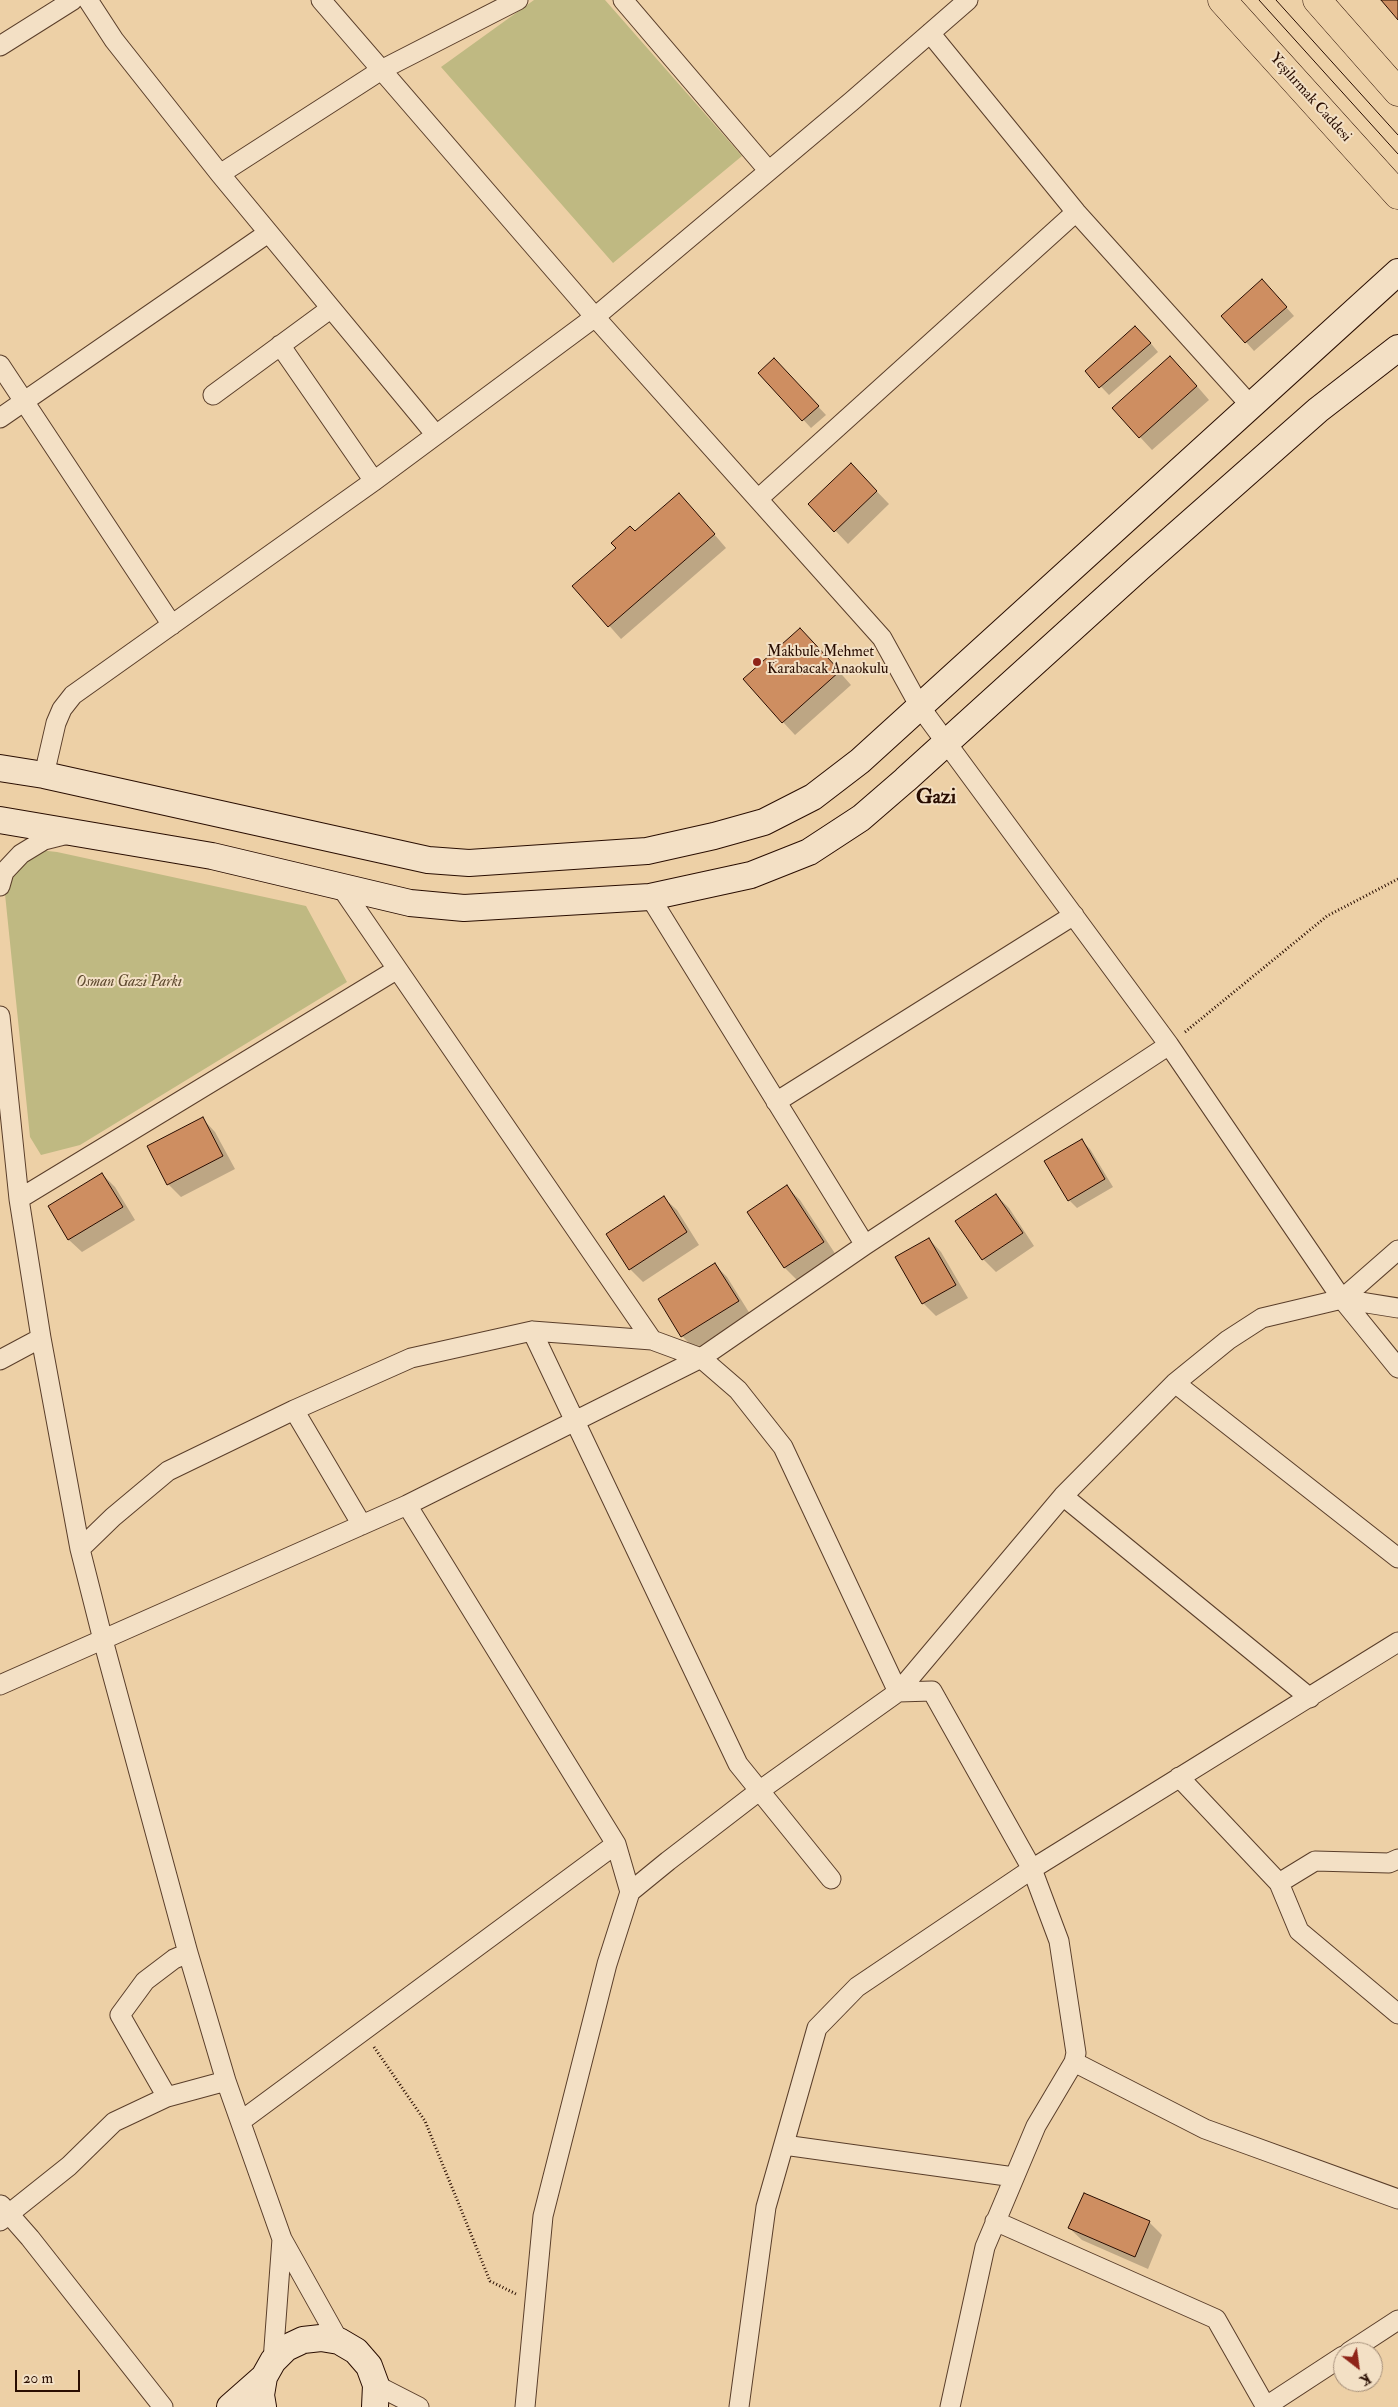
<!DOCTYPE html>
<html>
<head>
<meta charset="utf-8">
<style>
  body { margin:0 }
  #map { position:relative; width:1398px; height:2407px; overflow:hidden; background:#edd0a6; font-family:"IM FELL Double Pica",serif }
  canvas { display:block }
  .north { position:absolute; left:1333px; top:2342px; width:50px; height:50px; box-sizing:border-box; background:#f3e0c5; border:1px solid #a28c77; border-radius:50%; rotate:150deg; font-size:14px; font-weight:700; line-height:20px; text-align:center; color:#290d01 }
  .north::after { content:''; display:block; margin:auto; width:18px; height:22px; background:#8f2418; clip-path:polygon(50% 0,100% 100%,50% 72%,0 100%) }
  .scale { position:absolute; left:15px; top:2370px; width:65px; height:22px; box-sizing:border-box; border:2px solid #290d01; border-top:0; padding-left:6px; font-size:15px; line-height:18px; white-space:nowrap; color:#290d01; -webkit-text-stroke:4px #f3e0c5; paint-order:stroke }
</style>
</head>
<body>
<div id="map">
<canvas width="1398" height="2407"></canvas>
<div class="north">K</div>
<div class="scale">20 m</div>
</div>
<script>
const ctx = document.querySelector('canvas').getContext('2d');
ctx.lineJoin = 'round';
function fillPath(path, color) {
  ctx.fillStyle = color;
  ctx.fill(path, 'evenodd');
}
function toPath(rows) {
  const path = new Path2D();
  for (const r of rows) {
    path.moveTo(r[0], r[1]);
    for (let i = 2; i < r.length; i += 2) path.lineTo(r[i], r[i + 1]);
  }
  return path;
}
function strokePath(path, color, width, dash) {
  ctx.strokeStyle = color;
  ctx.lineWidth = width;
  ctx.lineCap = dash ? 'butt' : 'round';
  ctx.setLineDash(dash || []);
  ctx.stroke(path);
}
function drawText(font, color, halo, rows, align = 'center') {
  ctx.font = font + ' "IM FELL Double Pica",serif';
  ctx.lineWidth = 4;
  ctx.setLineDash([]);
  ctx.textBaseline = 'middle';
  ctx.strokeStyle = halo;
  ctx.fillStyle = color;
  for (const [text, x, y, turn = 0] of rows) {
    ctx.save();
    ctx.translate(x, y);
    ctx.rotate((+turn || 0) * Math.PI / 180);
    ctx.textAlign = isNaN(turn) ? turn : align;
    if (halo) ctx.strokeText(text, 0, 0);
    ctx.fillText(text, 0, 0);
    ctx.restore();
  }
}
fillPath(toPath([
  [534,0,605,0,742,156,613,263,441,67],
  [39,850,57,852,306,906,347,982,80,1145,41,1155,30,1137,5,894,15,866]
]), '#bfb982');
fillPath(toPath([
  [1270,289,1294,316,1254,351,1223,316],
  [1144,335,1158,352,1109,395,1086,371],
  [782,368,826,415,811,428,760,373],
  [1183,370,1209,400,1152,450,1140,437],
  [863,477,889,504,848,544,810,504],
  [691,507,726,548,621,639,574,586,635,533],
  [813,642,851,685,795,735,783,722],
  [203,1119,215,1132,235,1169,181,1197,168,1184],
  [1082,1141,1090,1149,1113,1187,1077,1208,1069,1200],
  [102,1174,115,1187,135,1220,82,1252,69,1240,49,1206],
  [787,1187,800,1200,836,1255,797,1280,785,1268,749,1213],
  [996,1195,1009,1208,1034,1246,996,1272,983,1259,957,1221],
  [664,1198,677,1210,699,1245,643,1282,630,1269,608,1234],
  [929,1239,941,1252,968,1298,936,1316,923,1303],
  [715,1265,727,1277,750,1314,695,1349,682,1336],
  [1084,2194,1150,2223,1162,2235,1148,2269,1082,2240,1069,2228]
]), '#0003');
const building = toPath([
  [1381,0,1398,0,1398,20,1381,0],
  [1262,279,1287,307,1245,343,1221,316,1262,279],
  [1135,326,1151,343,1099,388,1085,371,1135,326],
  [1170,356,1197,386,1139,438,1112,408,1170,356],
  [774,358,819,406,802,421,758,373,774,358],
  [851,463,877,491,834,532,808,504,851,463],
  [679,493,715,534,608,627,572,586,616,548,611,543,630,526,635,531,679,493],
  [800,628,840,671,782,723,743,679,800,628],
  [203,1117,223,1156,167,1185,147,1146,203,1117],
  [1082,1139,1105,1179,1068,1201,1044,1161,1082,1139],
  [102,1173,123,1207,68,1240,48,1206,102,1173],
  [787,1185,824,1242,784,1268,747,1212,787,1185],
  [996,1194,1023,1233,982,1260,955,1221,996,1194],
  [664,1196,687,1232,629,1270,606,1234,664,1196],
  [929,1238,956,1285,922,1304,895,1257,929,1238],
  [715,1263,739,1301,681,1337,658,1299,715,1263],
  [1084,2193,1150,2221,1135,2257,1068,2228,1084,2193]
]);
fillPath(building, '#ce8e61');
strokePath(building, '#290d01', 1);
const street = toPath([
  [88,0,114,40,220,174,436,435],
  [321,0,595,317,882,638,920,707,1169,1045,1342,1299,1398,1368],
  [623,0,768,170],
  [930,33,1076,212,1251,406],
  [0,46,73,0],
  [220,174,383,69,518,0],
  [280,345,374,481],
  [0,365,172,625],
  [213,395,330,309],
  [0,418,268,233],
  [758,499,1076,212],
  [44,775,56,723,62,709,73,695,374,481,595,317,852,101,968,0],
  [0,886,4,872,21,854,44,840,68,834],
  [341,887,652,1340],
  [650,897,865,1245],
  [0,1016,19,1199,41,1338,80,1549,103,1640,188,1953,226,2081,282,2239,339,2341],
  [776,1102,1074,915],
  [19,1199,396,970],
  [1342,1299,1398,1250],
  [532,1331,738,1764,831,1879],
  [0,1360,41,1338],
  [1175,1383,1398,1558],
  [294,1410,362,1525],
  [1063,1496,1310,1698],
  [407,1505,616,1844,630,1892],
  [80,1549,113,1517,168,1471,294,1410,411,1358,532,1331,652,1340,701,1358,738,1390,783,1447,898,1692],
  [0,1685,407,1505,701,1358,865,1245,1169,1045],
  [898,1692,932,1691,1032,1869,1059,1941,1076,2053,1074,2062,1036,2126,985,2247,950,2407],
  [1179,1777,1279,1883,1299,1931,1398,2014],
  [1279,1883,1315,1861,1389,1863,1398,1859],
  [1074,2062,1205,2129,1398,2199],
  [167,2097,120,2015,145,1981,174,1959,188,1953],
  [241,2121,616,1844],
  [784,2145,1014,2177],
  [1,2205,30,2238,163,2407],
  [0,2221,69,2166,114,2122,167,2097,226,2081],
  [995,2221,1216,2319,1266,2407],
  [1349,2352,1398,2320],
  [273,2361,282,2239],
  [376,2385,419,2407],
  [525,2407,543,2216,607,1964,630,1892,668,1861,759,1791,898,1692,1063,1496,1175,1383,1228,1340,1262,1318,1342,1299,1398,1308],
  [739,2407,766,2207,817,2028,857,1987,1032,1869,1398,1642],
  [1265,2407,1343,2356]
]);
const secondary = toPath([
  [0,768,44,775,428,860,469,863,647,851,714,836,764,822,813,797,860,761,1398,272],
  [0,820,212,856,410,903,464,908,650,897,751,875,809,852,861,818,905,780,1139,568,1318,410,1398,348],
  [230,2407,264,2377],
  [263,2407,261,2395,264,2377,273,2361,286,2348,303,2340,321,2338,339,2341,356,2351,369,2366,376,2385,375,2407]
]);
const primary = toPath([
  [1222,0,1398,195],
  [1317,0,1398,92]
]);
strokePath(street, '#5a3e2a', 21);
strokePath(secondary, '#290d01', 28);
strokePath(primary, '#290d01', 29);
strokePath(toPath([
  [1185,1032,1327,916,1398,879],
  [374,2047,425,2121,490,2281,516,2294]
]), '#290d01', 3, [1, 2.5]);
strokePath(street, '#f3e0c5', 19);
strokePath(secondary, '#f3e0c5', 26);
strokePath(primary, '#edd0a6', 28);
strokePath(toPath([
  [1259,0,1398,154],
  [1276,0,1398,135]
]), '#290d01', 1);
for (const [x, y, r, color] of [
  [757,662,5,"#8f2418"]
]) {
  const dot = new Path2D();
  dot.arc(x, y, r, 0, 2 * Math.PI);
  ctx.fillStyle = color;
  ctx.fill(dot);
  strokePath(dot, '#f3e0c5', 2);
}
drawText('15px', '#290d01', '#f3e0c5', [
  ["Yeşilırmak Caddesi",1310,98,48]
]);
drawText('15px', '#290d01', '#f3e0c5', [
  ["Makbule Mehmet",767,653],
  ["Karabacak Anaokulu",767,670]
], 'left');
drawText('italic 15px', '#5e492e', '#f3e0c5', [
  ["Osman Gazi Parkı",129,983]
]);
drawText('bold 20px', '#290d01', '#f3e0c5', [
  ["Gazi",936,799]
]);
</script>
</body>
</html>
